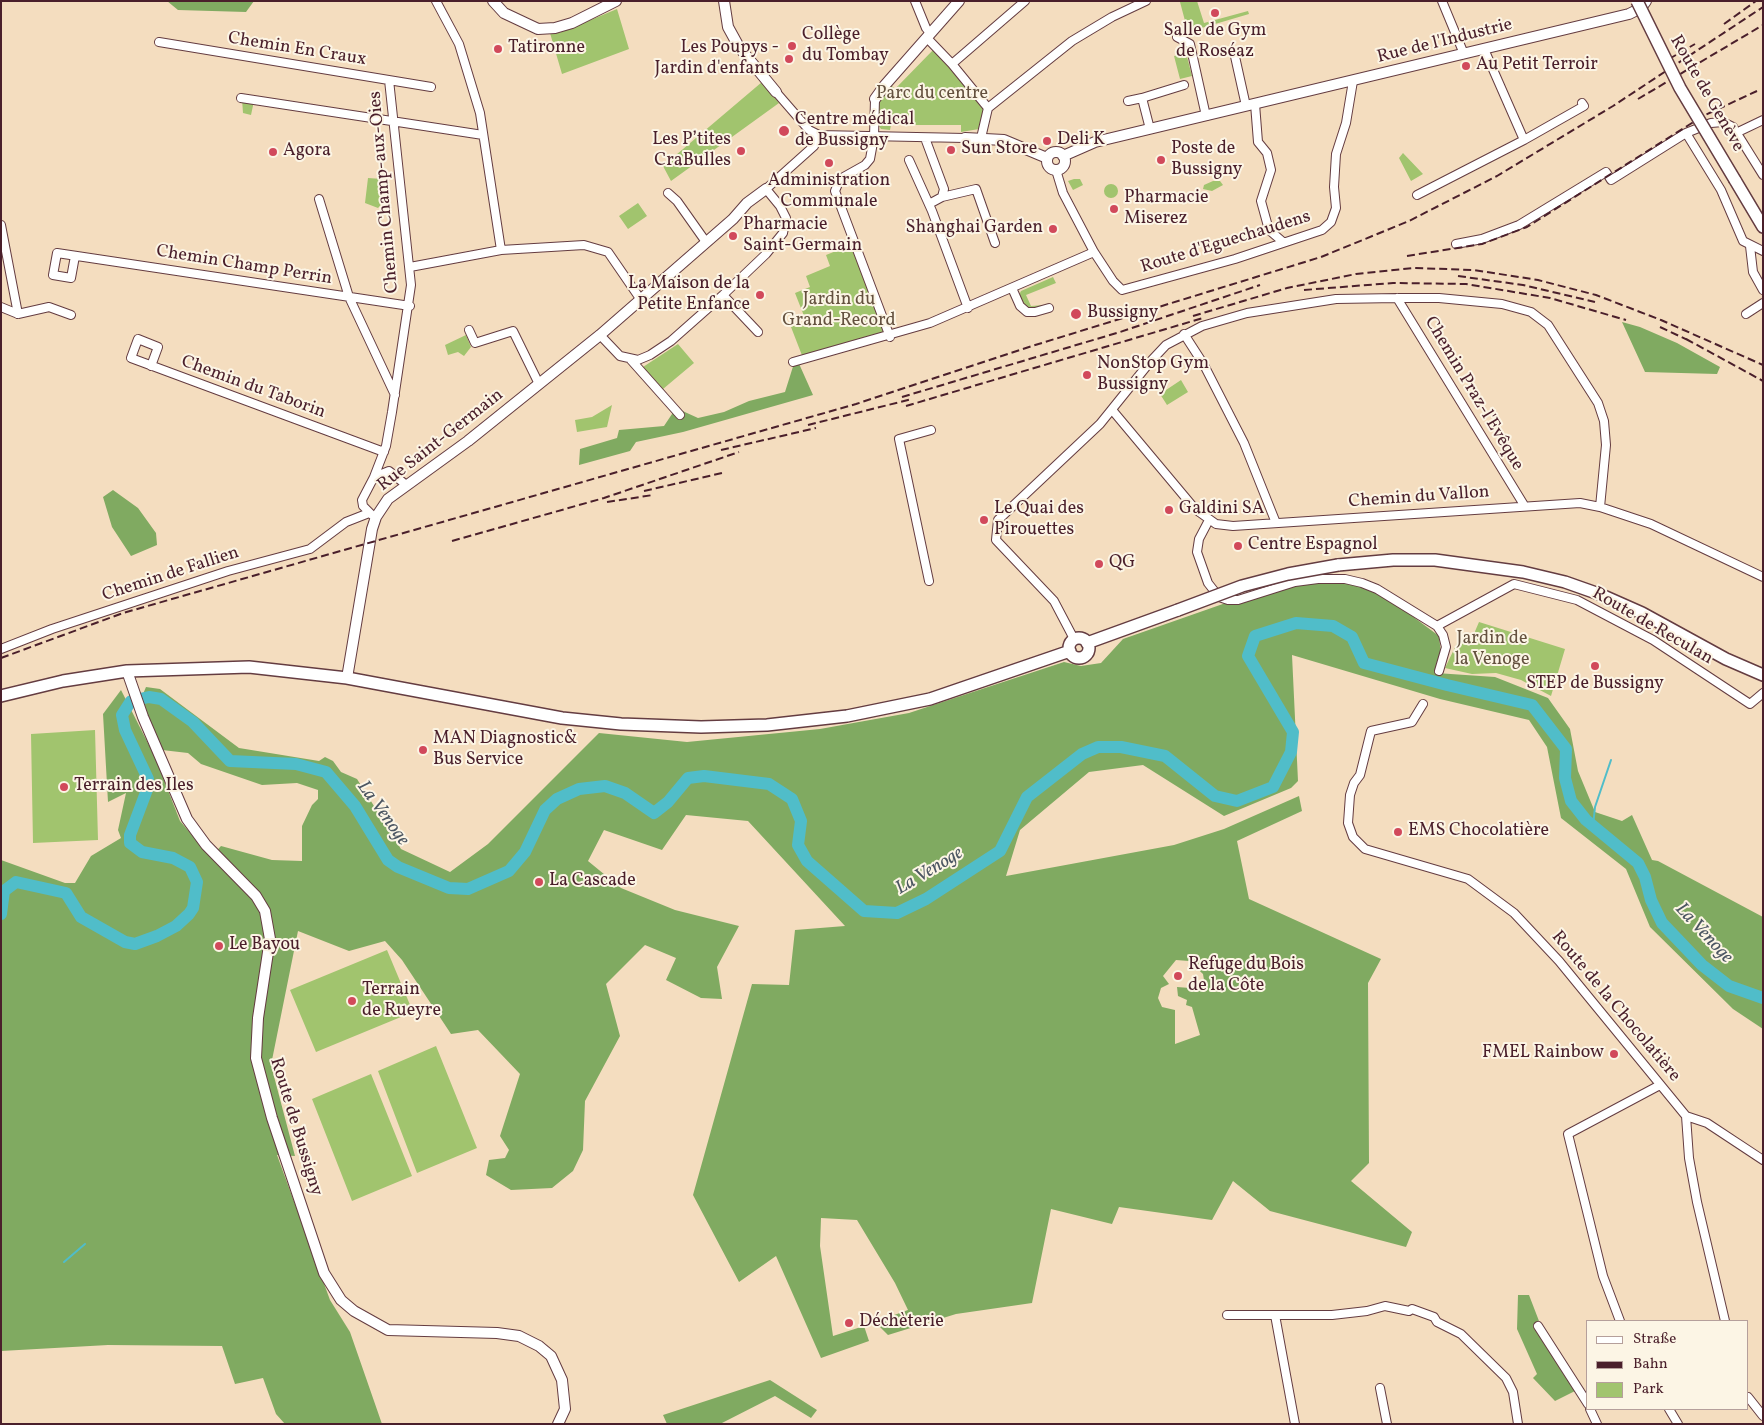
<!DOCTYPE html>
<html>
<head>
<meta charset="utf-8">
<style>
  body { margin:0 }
  #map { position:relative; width:1764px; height:1425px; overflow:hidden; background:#f4ddbf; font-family:Vollkorn,serif }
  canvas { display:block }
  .frame { position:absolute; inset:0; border:2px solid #4a1f2b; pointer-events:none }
  .legend { position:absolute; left:1586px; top:1320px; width:162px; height:90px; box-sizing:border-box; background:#fcf5e5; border:1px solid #b59f9b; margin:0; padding:6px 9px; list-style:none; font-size:15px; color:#4a1f2b }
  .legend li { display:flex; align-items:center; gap:10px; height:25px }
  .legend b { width:25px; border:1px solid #b59f9b }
</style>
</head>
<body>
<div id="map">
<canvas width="1764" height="1425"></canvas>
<div class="frame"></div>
<ul class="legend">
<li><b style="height:6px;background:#fff"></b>Straße</li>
<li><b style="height:6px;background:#4a1f2b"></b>Bahn</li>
<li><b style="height:14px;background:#a1c46e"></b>Park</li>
</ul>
</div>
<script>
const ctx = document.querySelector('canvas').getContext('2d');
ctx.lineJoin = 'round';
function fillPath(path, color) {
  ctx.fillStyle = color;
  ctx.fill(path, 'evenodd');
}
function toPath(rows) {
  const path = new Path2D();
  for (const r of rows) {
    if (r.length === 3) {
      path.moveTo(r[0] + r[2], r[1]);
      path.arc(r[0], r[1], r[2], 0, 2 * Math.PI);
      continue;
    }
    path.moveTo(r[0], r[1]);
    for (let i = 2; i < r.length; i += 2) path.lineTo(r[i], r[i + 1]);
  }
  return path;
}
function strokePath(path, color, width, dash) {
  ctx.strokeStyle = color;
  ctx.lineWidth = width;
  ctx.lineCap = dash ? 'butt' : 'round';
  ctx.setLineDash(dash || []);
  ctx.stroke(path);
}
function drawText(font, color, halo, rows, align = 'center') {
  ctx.font = font + ' Vollkorn,serif';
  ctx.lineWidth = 4;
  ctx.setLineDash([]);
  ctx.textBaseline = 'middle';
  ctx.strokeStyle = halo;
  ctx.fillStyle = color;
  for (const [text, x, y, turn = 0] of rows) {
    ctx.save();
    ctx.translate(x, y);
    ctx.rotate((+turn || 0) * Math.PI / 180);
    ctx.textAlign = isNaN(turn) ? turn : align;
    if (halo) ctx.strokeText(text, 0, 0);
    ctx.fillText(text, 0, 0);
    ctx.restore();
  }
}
fillPath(toPath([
  [1197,1,1204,23,1248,11,1249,14,1188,32,1180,2],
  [617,9,629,49,562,74,550,33,559,33],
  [934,49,986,110,979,129,961,132,961,125,891,125,890,130,881,129,877,123,879,101,891,85,895,89],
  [1186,53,1192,76,1180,79,1174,56],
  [762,82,779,103,671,181,663,166],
  [242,99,254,101,251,115,243,113],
  [1403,153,1423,174,1411,181,1399,158],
  [368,178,382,179,389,196,378,208,365,203],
  [1074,179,1080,179,1083,185,1073,190,1068,181],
  [1213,181,1220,181,1223,185,1212,191,1203,189,1204,185],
  [1111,191,7],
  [638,203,647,216,628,229,619,216],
  [851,245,885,335,803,358,791,327,806,321,795,293,810,287,806,276,830,266,826,255],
  [1053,277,1056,283,1026,295,1031,306,1044,305,1033,309,1024,306,1019,295,1021,291],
  [466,335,471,347,464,356,458,352,448,355,445,345],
  [678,344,694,363,663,389,643,367],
  [1181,380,1188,392,1167,405,1160,394],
  [612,405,607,427,577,432,575,420,592,417],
  [1479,622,1565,649,1551,696,1521,680,1496,673,1472,674,1445,668,1459,639,1470,643],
  [95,730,98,840,33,843,31,734],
  [387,950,413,1012,316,1052,290,990],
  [436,1046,477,1148,417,1173,378,1071],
  [371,1074,412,1176,352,1201,312,1099]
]), '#a1c46e');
fillPath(toPath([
  [167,1,254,1,246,12,178,10],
  [1622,322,1640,327,1677,343,1720,367,1717,374,1645,372],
  [796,357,813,395,683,432,636,442,630,451,579,465,580,449,617,438,619,430,664,426,676,408,698,418,724,412,749,401,785,392],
  [113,490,138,508,156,533,157,545,131,556,112,527,103,497],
  [1332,581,1363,585,1404,610,1439,636,1441,654,1436,673,1495,677,1548,698,1570,729,1578,771,1595,812,1622,821,1632,815,1652,860,1658,861,1763,917,1763,1029,1733,1009,1650,927,1626,869,1561,818,1547,747,1529,720,1440,699,1292,655,1298,781,1291,788,1224,816,1143,765,1089,772,1020,830,1006,876,1174,845,1224,829,1299,796,1302,811,1237,841,1249,899,1381,959,1368,983,1369,1163,1351,1181,1412,1232,1406,1247,1270,1211,1233,1181,1212,1220,1119,1207,1112,1224,1051,1209,1032,1303,956,1314,888,1335,875,1322,908,1310,895,1283,857,1220,821,1218,820,1246,833,1336,864,1326,869,1341,821,1358,776,1256,739,1282,693,1195,752,984,789,985,795,930,845,926,748,821,686,815,662,850,604,830,588,861,621,888,675,910,739,926,717,967,722,999,701,998,666,980,676,958,645,945,606,984,620,1036,585,1101,583,1150,573,1171,552,1188,511,1190,486,1175,489,1160,505,1158,509,1150,500,1136,520,1074,478,1030,451,1034,402,960,385,941,349,951,298,931,271,1065,295,1156,277,1155,330,1300,350,1332,382,1424,285,1424,276,1414,263,1378,235,1384,222,1346,108,1345,1,1351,1,860,65,883,75,883,91,856,121,838,118,830,126,793,108,802,103,714,121,690,155,757,180,821,211,857,221,846,272,860,302,861,302,826,312,805,318,799,318,790,297,783,262,785,201,764,188,753,162,750,144,706,143,694,146,687,160,689,239,748,319,761,325,757,333,761,341,772,357,779,401,849,450,872,488,844,599,733,687,742,820,729,909,713,1064,662,1081,666,1101,663,1123,639,1277,585],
  [1176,960,1189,961,1203,974,1204,980,1190,988,1177,987,1178,996,1187,1000,1186,1005,1192,1007,1200,1035,1175,1044,1175,1010,1162,1007,1158,998,1161,988,1169,984,1163,976],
  [1518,1295,1529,1295,1544,1334,1577,1390,1555,1401,1533,1378,1537,1374,1517,1329],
  [770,1380,817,1410,811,1418,775,1396,720,1424,667,1424,663,1415]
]), '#80aa61');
strokePath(toPath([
  [1593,826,1595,807,1611,760],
  [64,1262,85,1244]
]), '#50bdc9', 2);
strokePath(toPath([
  [1,914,4,891,16,882,66,893,81,917,125,942,135,944,157,936,176,926,189,914,193,908,197,882,190,867,173,858,142,852,130,843,130,835,148,787,148,779,125,730,122,715,131,701,149,697,161,699,193,722,230,761,296,764,326,772,355,806,388,860,398,867,449,888,468,889,509,871,525,852,545,810,557,799,579,789,605,786,625,793,654,813,668,802,688,778,704,776,769,784,792,799,801,821,798,845,807,861,864,911,897,913,926,899,1000,851,1027,797,1082,754,1098,747,1121,747,1165,756,1215,796,1237,801,1273,787,1291,752,1293,732,1248,656,1255,636,1296,623,1333,626,1352,637,1364,663,1447,685,1532,705,1566,749,1565,778,1571,801,1586,820,1638,863,1645,877,1651,900,1662,923,1702,965,1729,986,1763,998]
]), '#50bdc9', 12);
const minor = toPath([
  [436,1,459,44,480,113,501,250],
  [915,1,926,28,930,33],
  [1442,1,1464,54],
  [1177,37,1190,44,1206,116],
  [927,38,952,64,988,108],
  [159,42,431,87],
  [1234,52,1246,106],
  [952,64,1025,1],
  [776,92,809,130,819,135,965,138],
  [241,98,483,135],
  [1142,98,1184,85],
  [875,99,874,137,870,159,865,165,840,179,835,191,890,337],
  [1128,101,1142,98,1150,129],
  [1255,104,1258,142,1267,153,1271,170,1261,201,1269,230,1283,242],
  [988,108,1072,41,1112,17,1146,1],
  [1738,132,1763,120],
  [1686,133,1721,190,1743,241,1763,251],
  [925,138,944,189,942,197,929,204],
  [981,138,988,108],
  [1524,140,1584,106,1582,103],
  [909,160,932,211,968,308],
  [1056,170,1063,193,1094,252,1113,281,1122,290,1235,259,1322,230,1331,222,1336,208,1334,187,1336,154,1346,123,1353,81],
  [668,193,677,201,706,242],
  [1417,195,1524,140,1484,49],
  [942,197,976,189,995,243],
  [319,199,349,297,395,395],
  [1,225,18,314],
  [1456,244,1482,239,1519,225,1606,172,1611,180,1686,133,1711,123,1723,122,1733,127,1763,175],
  [1750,246,1753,272,1763,290],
  [75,256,71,278,53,275,57,253,410,306],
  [410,267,501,250,584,245,608,252,641,300],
  [1012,288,1020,306,1027,312,1035,312,1049,308],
  [723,295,758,332],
  [1397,298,1524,505],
  [1,307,18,314],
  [18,314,49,307,71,315],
  [1746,314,1763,303],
  [469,330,475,343,513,331,539,384],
  [1184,334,1204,365,1244,443,1276,523],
  [600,335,620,356,638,360,650,355,671,341,723,295,766,254,783,233,786,218,780,206,766,189,814,146,819,135],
  [631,360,680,415],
  [793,362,930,323,1094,252],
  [151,366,158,347,138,339,131,358,384,452],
  [1113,411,1195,509,1216,524,1233,526,1580,503,1600,507,1651,524,1763,577],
  [374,477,386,446,392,412,411,285,389,80],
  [372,515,363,506,362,500,374,477,389,471,405,484],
  [1209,520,1199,539,1197,552,1208,583,1219,597,1228,600,1238,600,1295,582,1318,579,1345,579,1362,583,1377,589,1437,626,1443,635,1446,647,1439,671],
  [929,581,899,439,931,430],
  [1437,626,1514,584,1577,600,1653,640,1750,704,1763,693],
  [1074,639,1054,601,996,540,998,520,1100,424,1150,362,1166,345,1202,326,1247,313,1336,299,1397,298,1439,298,1502,304,1531,312,1548,325,1598,403,1604,421,1606,445,1600,507],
  [1,649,52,629,228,571,310,549,346,522,369,513],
  [1423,704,1412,722,1371,731,1360,775,1354,783,1350,795,1348,823,1353,837,1365,849,1468,879,1514,913,1559,961,1686,1116,1689,1158,1697,1202,1725,1321],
  [1686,1116,1707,1123,1763,1160],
  [1227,1315,1332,1315,1367,1311,1385,1306,1409,1311,1412,1309,1434,1317,1437,1322,1461,1334,1506,1378,1513,1392,1518,1424],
  [1275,1315,1295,1424],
  [1620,1321,1603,1276,1568,1134,1660,1085],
  [1538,1326,1588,1404],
  [1380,1388,1387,1424],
  [1748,1397,1763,1416],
  [1590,1409,1597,1424],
  [1669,1409,1678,1424]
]);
const tertiary = toPath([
  [493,1,504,13,538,29,555,28,572,23,616,1],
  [724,1,728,27,739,47,776,92],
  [875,99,885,85,959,1],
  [965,138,1004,140,1047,158],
  [1056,161,9],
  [1063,156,1095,142,1629,14,1641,8,1646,1],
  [127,671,143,717,187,819,206,845,256,896,265,911,270,939,258,1018,256,1058,272,1118,324,1273,341,1300,354,1311,388,1330,497,1333,519,1336,539,1346,551,1356,562,1380,565,1409,558,1424],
  [347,678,372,529,376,517,388,499,468,441,600,335,733,219,747,203,766,189]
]);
const secondary = toPath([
  [1735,180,1763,227],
  [1338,565,1393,560,1435,560,1523,572,1565,582,1599,594,1642,613,1726,659,1763,675],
  [1079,648,10],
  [1087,643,1178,610],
  [1,696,63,681,127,671,249,667,347,678,562,718,621,724,701,727,767,725,847,716,930,699,1070,651]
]);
strokePath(minor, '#643c41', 10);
strokePath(tertiary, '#643c41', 12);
strokePath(secondary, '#643c41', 14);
strokePath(minor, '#fff', 8);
strokePath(tertiary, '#fff', 10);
strokePath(secondary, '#fff', 11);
strokePath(toPath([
  [1724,24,1756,1],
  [1669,59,1695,44],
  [1638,99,1763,25],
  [1407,256,1482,244,1527,227,1703,116,1757,91],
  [1458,276,1523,285,1595,302],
  [1304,290,1393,283,1466,284,1550,298,1626,320],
  [1193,316,1287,288,1356,274,1414,268,1474,270,1538,280,1596,295,1661,320,1763,365],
  [1660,327,1692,342],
  [1686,339,1763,381],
  [902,397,1120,332,1260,285],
  [906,406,1203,318],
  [808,425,912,399],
  [721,450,816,428],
  [644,491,722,473],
  [607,502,653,495],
  [452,541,604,498,739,452],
  [1,658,123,613,856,404,1032,346,1321,257,1409,221,1497,176,1613,106,1763,7]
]), '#4a1f2b', 2, [8, 4]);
const secondaryBridge = toPath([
  [1637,1,1680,88,1735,180],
  [1178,610,1242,586,1288,574,1338,565]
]);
strokePath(secondaryBridge, '#643c41', 14, []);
strokePath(secondaryBridge, '#fff', 11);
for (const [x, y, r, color] of [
  [1215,13,5,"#d1495b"],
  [792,46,5,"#d1495b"],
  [498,49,5,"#d1495b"],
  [789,59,5,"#d1495b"],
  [1466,66,5,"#d1495b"],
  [784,131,6,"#d1495b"],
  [1047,141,5,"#d1495b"],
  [951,150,5,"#d1495b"],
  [741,151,5,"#d1495b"],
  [273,152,5,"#d1495b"],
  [1161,160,5,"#d1495b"],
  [829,163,5,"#d1495b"],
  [1114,209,5,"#d1495b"],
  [1053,229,5,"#d1495b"],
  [733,236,5,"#d1495b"],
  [760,295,5,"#d1495b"],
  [1076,314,6,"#d1495b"],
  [1087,375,5,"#d1495b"],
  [1169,510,5,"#d1495b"],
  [984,520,5,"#d1495b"],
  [1238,546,5,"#d1495b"],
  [1099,564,5,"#d1495b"],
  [1595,666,5,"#d1495b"],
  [423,750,5,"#d1495b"],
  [64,787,5,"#d1495b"],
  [1398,832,5,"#d1495b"],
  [539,882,5,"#d1495b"],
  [219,946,5,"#d1495b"],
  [1178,976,5,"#d1495b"],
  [352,1001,5,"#d1495b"],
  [1614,1054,5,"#d1495b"],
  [849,1323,5,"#d1495b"]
]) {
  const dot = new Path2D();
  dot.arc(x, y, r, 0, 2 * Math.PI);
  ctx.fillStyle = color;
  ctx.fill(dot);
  strokePath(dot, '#fcf5e5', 2);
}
drawText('18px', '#4a1f2b', '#fcf5e5', [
  ["Salle de Gym",1215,32,"center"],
  ["de Roséaz",1215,53,"center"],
  ["Collège",802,36],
  ["du Tombay",802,57],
  ["Tatironne",508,49],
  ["Les Poupys -",779,49,"right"],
  ["Jardin d'enfants",779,70,"right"],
  ["Au Petit Terroir",1476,66],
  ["Centre médical",795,121],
  ["de Bussigny",795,142],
  ["Les P’tites",731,141,"right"],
  ["CraBulles",731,162,"right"],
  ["Deli K",1057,141],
  ["Sun Store",961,150],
  ["Poste de",1171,150],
  ["Bussigny",1171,171],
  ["Agora",283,152],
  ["Administration",829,182,"center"],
  ["Communale",829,203,"center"],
  ["Pharmacie",1124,199],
  ["Miserez",1124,220],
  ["Pharmacie",743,226],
  ["Saint-Germain",743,247],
  ["Shanghai Garden",1043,229,"right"],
  ["La Maison de la",750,285,"right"],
  ["Petite Enfance",750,306,"right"],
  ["Bussigny",1087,314],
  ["NonStop Gym",1097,365],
  ["Bussigny",1097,386],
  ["Le Quai des",994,510],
  ["Pirouettes",994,531],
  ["Galdini SA",1179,510],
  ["Centre Espagnol",1248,546],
  ["QG",1109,564],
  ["STEP de Bussigny",1595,685,"center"],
  ["MAN Diagnostic&",433,740],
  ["Bus Service",433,761],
  ["Terrain des Iles",74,787],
  ["EMS Chocolatière",1408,832],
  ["La Cascade",549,882],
  ["Le Bayou",229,946],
  ["Refuge du Bois",1188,966],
  ["de la Côte",1188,987],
  ["Terrain",362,991],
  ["de Rueyre",362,1012],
  ["FMEL Rainbow",1604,1054,"right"],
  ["Déchèterie",859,1323]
], 'left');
drawText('18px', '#4a1f2b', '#fcf5e5', [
  ["Rue de l'Industrie",1445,42,-14],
  ["Chemin En Craux",297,50,9],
  ["Route de Genève",1706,94,60],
  ["Chemin Champ-aux-Oies",385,192,-95],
  ["Route d'Eguechaudens",1226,243,-17],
  ["Chemin Champ Perrin",244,266,9],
  ["Chemin du Taborin",253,388,20],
  ["Chemin Praz-l'Evêque",1473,394,59],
  ["Rue Saint-Germain",441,441,-38],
  ["Chemin du Vallon",1419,498,-4],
  ["Chemin de Fallien",171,575,-18],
  ["Route de Reculan",1652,627,30],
  ["Route de la Chocolatière",1615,1007,50],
  ["Route de Bussigny",295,1127,73]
]);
drawText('18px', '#64513f', '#fcf5e5', [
  ["Parc du centre",932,95],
  ["Jardin du",839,301],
  ["Grand-Record",839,322],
  ["Jardin de",1492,640],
  ["la Venoge",1492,661]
]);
drawText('italic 19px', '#4c5662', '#fcf5e5', [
  ["La Venoge",382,814,54],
  ["La Venoge",930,872,-31],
  ["La Venoge",1703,934,47]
]);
</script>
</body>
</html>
